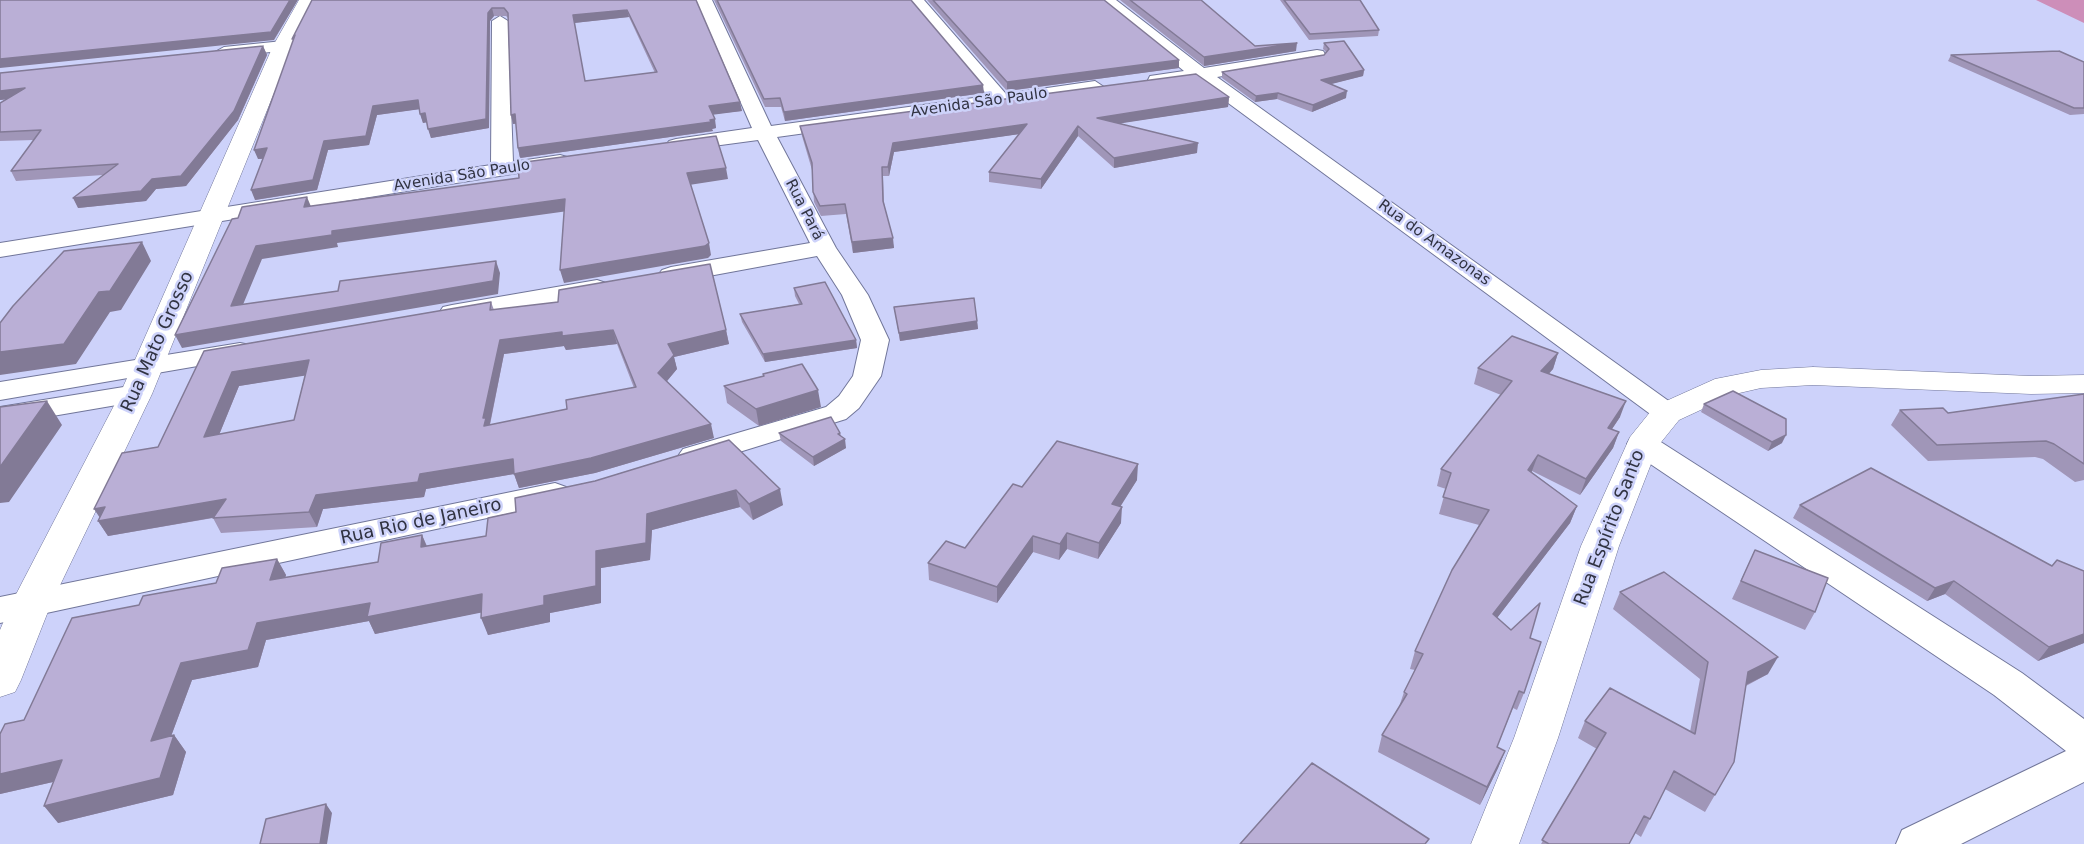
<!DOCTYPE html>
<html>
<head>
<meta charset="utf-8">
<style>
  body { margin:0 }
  canvas { display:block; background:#cdd2fa }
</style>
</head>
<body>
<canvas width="2084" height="844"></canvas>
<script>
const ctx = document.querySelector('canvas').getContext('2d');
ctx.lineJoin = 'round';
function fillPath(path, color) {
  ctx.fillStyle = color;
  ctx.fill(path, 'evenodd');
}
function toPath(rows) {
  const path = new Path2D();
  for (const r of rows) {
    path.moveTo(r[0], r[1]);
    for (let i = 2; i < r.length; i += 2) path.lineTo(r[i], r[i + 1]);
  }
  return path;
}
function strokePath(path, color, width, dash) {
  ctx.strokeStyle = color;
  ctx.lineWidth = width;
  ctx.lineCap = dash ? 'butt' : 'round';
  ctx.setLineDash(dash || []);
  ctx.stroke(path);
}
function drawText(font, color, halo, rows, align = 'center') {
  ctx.font = font + ' "DejaVu Sans",sans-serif';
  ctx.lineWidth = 5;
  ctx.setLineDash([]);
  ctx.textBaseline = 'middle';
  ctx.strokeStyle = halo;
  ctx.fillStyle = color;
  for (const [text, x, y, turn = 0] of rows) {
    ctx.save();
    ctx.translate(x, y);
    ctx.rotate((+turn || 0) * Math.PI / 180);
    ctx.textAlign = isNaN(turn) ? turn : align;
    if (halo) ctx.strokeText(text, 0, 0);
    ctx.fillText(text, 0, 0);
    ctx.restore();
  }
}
fillPath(toPath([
  [2035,0,2084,0,2084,23,2036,0]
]), '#cd8eb9');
const minor = toPath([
  [696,0,712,0,771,126,988,96,908,0,924,0,1006,94,1095,81,1104,87,1095,93,777,137,836,248,868,295,889,340,881,376,859,408,846,419,694,466,683,463,678,456,683,449,826,407,839,396,853,376,861,340,842,295,817,256,671,283,662,280,658,275,662,270,671,267,810,243,758,140,676,151,669,149,666,145,669,141,676,139,752,128,696,0],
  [1098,0,1116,0,1204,68,1317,50,1323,51,1326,55,1323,59,1317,60,1217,77,1677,407,1682,413,1677,419,1667,422,1657,419,1197,80,1157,86,1150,84,1148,80,1150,76,1184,71,1098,0],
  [500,16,508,21,513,162,560,155,567,157,571,161,567,165,0,257,0,243,491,165,492,21,500,16],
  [283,41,289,42,292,46,289,50,224,57,215,52,224,47,283,41],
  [597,280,606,283,610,288,606,293,452,321,443,319,439,313,443,307,452,305,597,280],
  [240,343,250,345,254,351,250,357,0,400,0,382,240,343],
  [136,385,146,388,151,394,146,400,0,425,0,407,136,385],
  [1642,435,1653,437,2022,673,2084,719,2084,782,1961,844,1896,844,1902,830,2066,751,1994,695,1631,451,1627,444,1631,437,1642,435],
  [555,483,566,487,571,494,566,501,0,623,0,597,555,483]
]);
const tertiary = toPath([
  [299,0,317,0,293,46,152,394,51,604,21,680,15,692,0,697,0,630,11,604,120,394,273,46,299,0],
  [1813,367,2031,376,2084,375,2084,393,2031,394,1813,385,1761,388,1735,394,1679,420,1658,446,1619,546,1558,738,1519,844,1471,844,1514,738,1581,546,1630,437,1655,406,1715,379,1761,370,1813,367]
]);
strokePath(minor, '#71769a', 2);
strokePath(tertiary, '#71769a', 1);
fillPath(minor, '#fff');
fillPath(tertiary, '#fff');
fillPath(toPath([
  [312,0,696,0,742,111,713,114,716,128,712,129,713,131,520,158,518,148,516,124,513,124,511,115,508,18,506,16,494,16,490,21,489,128,431,138,427,122,423,123,419,109,377,115,369,145,328,150,317,190,255,200,263,159,258,159],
  [629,17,655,73,585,81,574,23],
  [714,0,911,0,984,93,785,121,781,107,765,107],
  [927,0,1104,0,1179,68,1007,91],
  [1120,0,1201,0,1255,46,1296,51,1204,66],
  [1280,0,1360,0,1379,30,1378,36,1309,40],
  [1324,43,1364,70,1363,76,1330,84,1346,98,1312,112,1277,99,1255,102,1222,78,1222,72,1324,55,1326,52,1323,49],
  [263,46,267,55,238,120,186,186,156,189,146,201,78,208,103,175,16,181,11,171,34,140,0,141,0,103,6,99,0,100,0,73],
  [1951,55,2084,62,2084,114,2070,115,1948,61],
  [1229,97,1228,107,1120,123,1197,153,1114,168,1078,136,1041,189,989,182,989,172,1019,134,894,152,889,176,883,176,884,203,894,248,853,253,846,214,821,216,814,202,812,170,802,136,800,126],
  [794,288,856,340,857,348,765,362,742,322,740,314,799,304,795,296],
  [491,302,494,310,726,330,729,344,674,357,677,369,667,381,714,438,595,473,519,488,514,474,426,489,424,497,323,509,317,527,221,533,213,518,108,536,98,521,158,447,204,351],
  [617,344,634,388,567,409,490,425,504,354,564,346,566,350],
  [305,375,294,420,219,435,239,386],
  [894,307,977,321,978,329,900,341],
  [1558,353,1553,369,1549,374,1620,417,1612,429,1619,432,1613,448,1580,495,1532,471,1532,472,1577,506,1570,523,1497,618,1511,630,1530,638,1524,693,1517,710,1513,708,1497,747,1505,751,1498,768,1480,805,1378,752,1382,735,1399,707,1404,692,1415,670,1410,669,1415,651,1479,525,1439,514,1446,489,1437,486,1441,469,1501,395,1474,384,1478,368],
  [763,374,821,407,759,426,727,403,724,386,764,376],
  [2084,394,2084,480,2075,482,2043,459,2035,457,1928,461,1891,425,1900,410,1948,413],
  [1704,404,1782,443,1768,451,1701,412],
  [779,433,840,433,841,437,846,448,814,466,781,441],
  [729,440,783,505,753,520,740,507,652,530,650,560,601,568,601,603,550,613,550,622,488,635,481,612,375,634,369,621,266,640,258,667,192,680,171,736,174,735,186,752,173,795,58,823,53,782,0,794,0,734,24,720,139,605,216,583,277,559,286,575,285,578,378,562,422,535,427,546,486,536,516,512,595,481],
  [1137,480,1120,506,1121,523,1098,559,1067,549,1059,560,1033,552,997,603,929,580,928,563,965,548,1022,487],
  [1800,505,2052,566,2084,571,2084,643,2038,661,1945,594,1927,601,1793,518],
  [1755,550,1815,612,1805,630,1732,599],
  [1620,592,1768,674,1746,686,1734,762,1705,812,1665,789,1641,837,1635,833,1629,844,1541,844,1597,749,1578,738,1585,721,1690,732,1700,679,1613,609]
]), '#a096b8');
fillPath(toPath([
  [290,0,298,0,274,40,0,68,0,59],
  [492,8,494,16,490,21,489,128,431,138,428,129,488,13],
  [627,10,629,17,574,23,573,15],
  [1297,43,1296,51,1204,66,1204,57],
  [263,46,267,55,238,120,186,186,156,189,146,201,78,208,73,198,141,191],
  [1179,60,1179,68,1007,91,1007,82],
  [1364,70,1363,76,1320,87,1321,80],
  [983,85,984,93,785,121,784,112],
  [25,88,30,97,0,100,0,91],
  [1347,91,1346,98,1312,112,1313,105],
  [1278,93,1277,99,1255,102,1256,96],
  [1229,97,1228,107,1097,127,1097,118],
  [418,100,421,109,377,115,369,145,328,150,317,190,255,200,251,190,324,141,373,106],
  [740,102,742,111,711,115,709,106],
  [425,113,428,122,423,123,420,114],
  [515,114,518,123,513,124,511,115],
  [715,119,716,128,712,129,713,131,520,158,518,148],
  [1027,124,1027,133,894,152,889,176,888,167,893,143],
  [1078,126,1078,136,1041,189,1041,179],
  [1198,143,1197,153,1114,168,1114,158],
  [267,148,270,158,258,159,254,150],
  [726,168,728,179,689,185,687,173],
  [307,197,312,209,304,207],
  [565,199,568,211,337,243,338,247,262,259,237,319,231,306,256,246,332,231],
  [893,238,894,248,853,253,852,242],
  [142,242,151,261,121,310,110,312,76,364,0,375,0,352,99,292],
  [709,243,711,255,708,258,564,283,560,270],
  [496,261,500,273,498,294,182,348,175,335],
  [977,321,978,329,900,341,899,333],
  [613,330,617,344,566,350,564,346,504,354,489,428,484,426,483,418,500,340,562,332],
  [726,330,729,344,674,357,677,369,662,387,658,373,668,344],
  [856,340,857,348,765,362,763,354],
  [1558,353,1553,369,1536,387,1541,371],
  [309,360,315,374,239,386,212,452,204,437,232,372],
  [818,390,821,407,759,426,756,409],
  [47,401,62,425,9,502,0,503,0,467],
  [1626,401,1620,417,1602,444,1608,428],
  [711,424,714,438,595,473,519,488,514,474,426,489,424,497,323,509,317,527,309,512,316,495,420,474],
  [1619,432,1613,448,1580,495,1586,479],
  [840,433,841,441,845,439,846,448,814,466,813,457],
  [1786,435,1782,443,1768,451,1772,442],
  [1538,455,1532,471,1523,486,1528,470],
  [1138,464,1137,480,1112,520,1112,504],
  [780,489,783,505,753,520,749,504],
  [736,490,740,507,652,530,650,560,601,568,601,603,550,613,550,622,488,635,481,618,544,596,596,551,647,514],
  [226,499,234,514,108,536,98,521,102,521,94,509,105,507],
  [1577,506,1570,523,1487,631,1493,614],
  [1122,507,1121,523,1098,559,1099,543],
  [1067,533,1067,549,1059,560,1060,544],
  [422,535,429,552,421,547],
  [1033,536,1033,552,997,603,997,587],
  [277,559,286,575,279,597,270,580],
  [1954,581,1945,594,1927,601,1935,588],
  [482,594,489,611,375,634,369,621,266,640,258,667,192,680,163,758,151,741,181,663,257,623,370,603],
  [2084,634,2084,643,2038,661,2049,647],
  [1778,657,1768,674,1738,689,1748,672],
  [174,735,186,752,173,795,58,823,44,806],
  [1505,751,1498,768,1480,805,1487,787],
  [62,760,75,777,0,794,0,774],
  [326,804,332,813,327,844,320,844]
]), '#827a96');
const building = toPath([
  [0,0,290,0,271,32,0,59,0,0],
  [312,0,696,0,740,102,709,106,715,119,710,120,711,122,518,148,515,114,511,115,508,13,504,8,492,8,488,13,486,119,428,129,425,113,420,114,418,100,373,106,366,136,324,141,313,180,251,190,267,148,254,150,295,35,292,39,312,0],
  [627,10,657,72,585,81,573,15,627,10],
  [717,0,911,0,983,85,784,112,780,98,764,99,717,0],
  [933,0,1104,0,1179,60,1007,82,933,0],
  [1130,0,1201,0,1255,46,1297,43,1204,57,1130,0],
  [1284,0,1360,0,1379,30,1310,34,1284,0],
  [1344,41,1364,70,1321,80,1347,91,1313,105,1278,93,1256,96,1222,72,1324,55,1329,49,1324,43,1344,41],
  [263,46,234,111,181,176,152,179,141,191,73,198,118,164,11,171,41,130,0,132,0,103,25,88,0,91,0,73,263,46],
  [2059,51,2084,62,2084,108,2074,108,1951,55,2059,51],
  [1196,74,1229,97,1097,118,1198,143,1114,158,1078,126,1041,179,989,172,1027,124,893,143,888,167,882,167,883,201,893,238,852,242,845,204,820,206,813,192,812,163,800,126,1196,74],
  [716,136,726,168,687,173,709,243,705,246,560,270,565,199,332,231,332,235,256,246,231,306,338,291,340,281,496,261,493,281,175,335,232,219,238,218,242,207,307,197,304,207,519,178,518,163,716,136],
  [142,242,110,291,99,292,64,344,0,352,0,323,13,306,64,251,142,242],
  [710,264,726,330,668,344,674,355,658,373,711,424,591,458,514,474,513,459,420,474,418,482,316,495,309,512,213,518,226,499,98,521,105,507,94,509,122,453,158,447,204,351,491,302,490,310,558,302,559,290,710,264],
  [613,330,636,387,566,400,567,409,484,426,486,418,483,418,500,340,562,332,562,336,613,330],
  [309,360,294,420,204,437,232,372,309,360],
  [825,282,856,340,763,354,740,314,802,304,794,288,825,282],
  [974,298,977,321,899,333,894,307,974,298],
  [1512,336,1558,353,1541,371,1626,401,1608,428,1619,432,1586,479,1538,455,1528,470,1577,506,1493,614,1511,630,1540,603,1530,638,1541,642,1524,693,1519,691,1497,747,1505,751,1487,787,1382,735,1407,694,1404,692,1423,654,1415,651,1452,570,1489,510,1443,497,1451,473,1441,469,1512,381,1478,368,1512,336],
  [802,364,818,390,756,409,724,386,764,376,763,374,802,364],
  [1733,391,1786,419,1786,435,1772,442,1704,404,1733,391],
  [2084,394,2084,464,2054,444,2046,441,1937,445,1900,410,1943,408,1948,413,2084,394],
  [47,401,0,467,0,407,47,401],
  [831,417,840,433,838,434,845,439,813,457,779,433,831,417],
  [729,440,780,489,749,504,736,490,647,514,646,543,596,551,596,586,544,596,544,605,481,618,482,594,367,617,370,603,257,623,248,650,181,663,151,741,174,735,160,778,44,806,62,760,0,774,0,734,5,724,24,720,72,618,139,605,143,596,216,583,222,568,277,559,270,580,378,562,381,543,422,535,421,547,486,536,488,518,516,512,515,498,595,481,729,440],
  [1057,441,1138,464,1112,504,1122,507,1099,543,1067,533,1060,544,1033,536,997,587,928,563,946,541,965,548,1013,484,1022,487,1057,441],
  [1871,468,2052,566,2057,560,2084,571,2084,634,2049,647,1954,581,1935,588,1800,505,1871,468],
  [1755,550,1828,578,1815,612,1741,581,1755,550],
  [1664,572,1778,657,1748,672,1734,762,1715,795,1674,771,1650,819,1644,816,1629,844,1549,844,1542,840,1606,733,1585,721,1610,688,1695,734,1708,662,1620,592,1664,572],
  [1312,763,1429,839,1425,844,1240,844,1312,763],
  [326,804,320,844,260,844,266,819,326,804]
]);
fillPath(building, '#baafd6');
strokePath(building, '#827a96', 1.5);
drawText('15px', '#313342', '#cdd2fa', [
  ["Avenida São Paulo",979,103,-8],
  ["Avenida São Paulo",462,176,-9],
  ["Rua Pará",804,210,63],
  ["Rua do Amazonas",1434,243,36]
]);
drawText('18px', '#313342', '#cdd2fa', [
  ["Rua Mato Grosso",158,342,-66],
  ["Rua Rio de Janeiro",421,522,-12],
  ["Rua Espírito Santo",1610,528,-69]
]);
</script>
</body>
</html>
